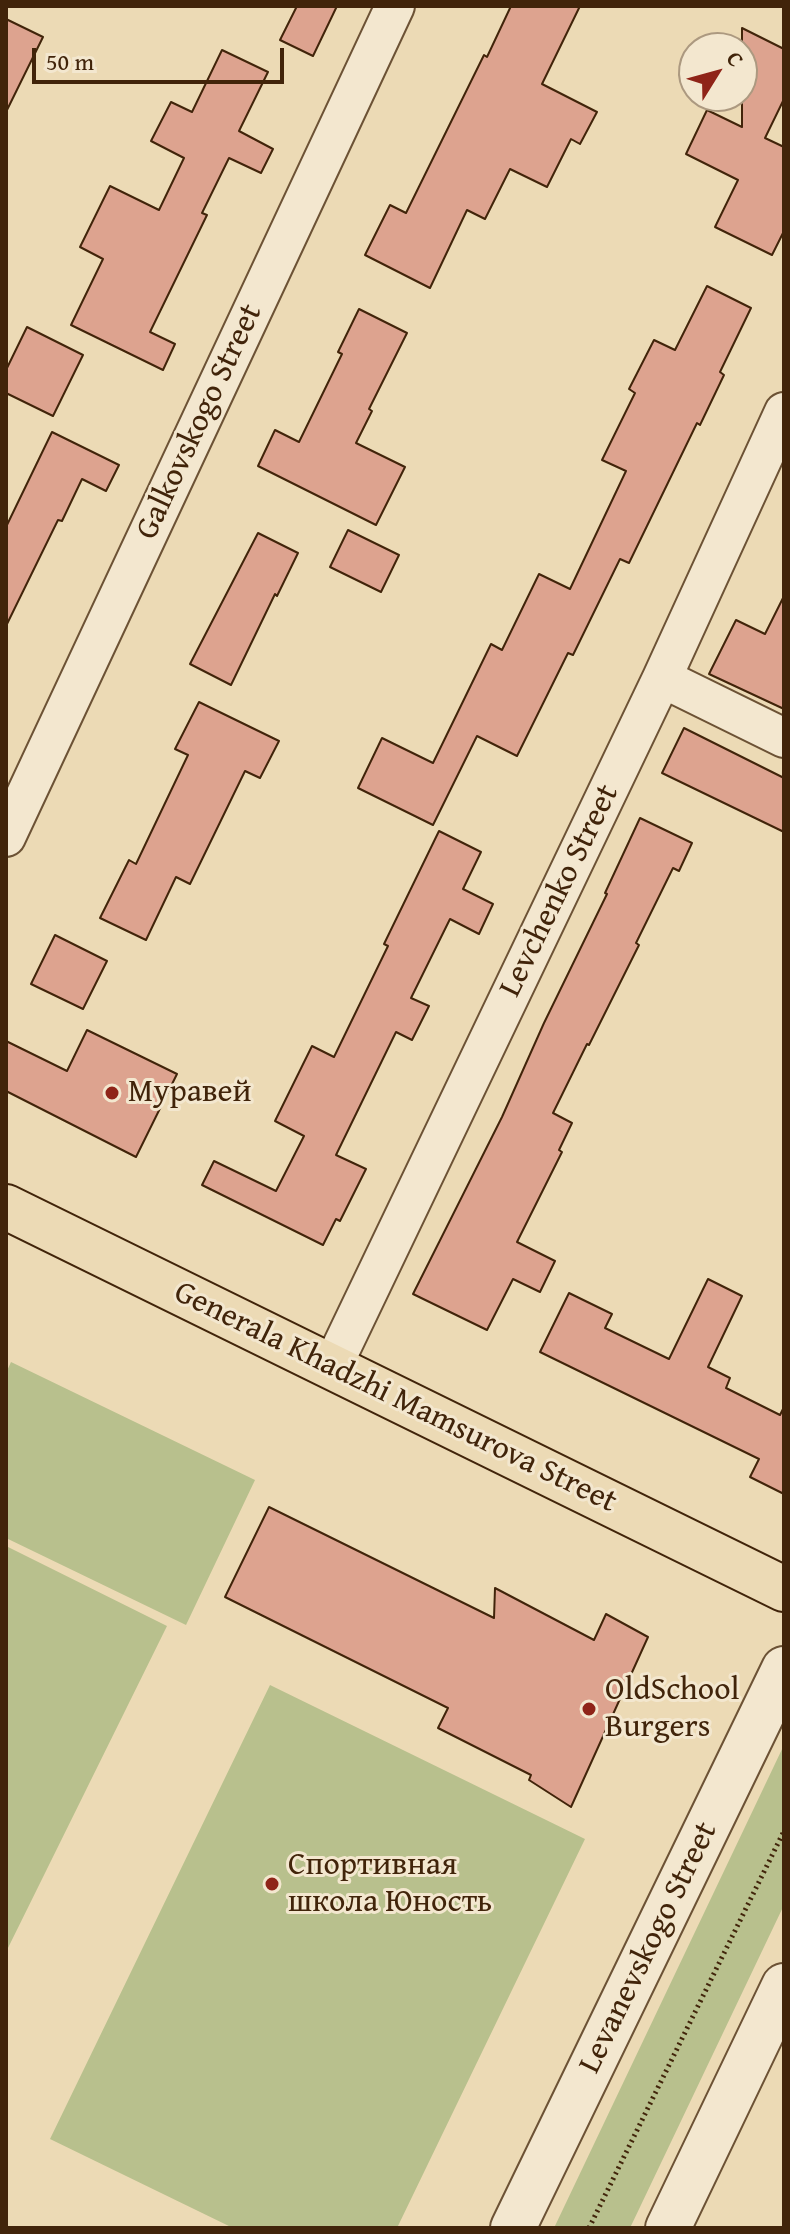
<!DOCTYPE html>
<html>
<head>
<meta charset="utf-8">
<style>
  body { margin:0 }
  #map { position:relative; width:790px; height:2234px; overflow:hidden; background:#ecdab5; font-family:"Gentium Book Plus",serif }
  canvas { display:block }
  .frame { position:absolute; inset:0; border:8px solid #41240a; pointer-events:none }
  .north { position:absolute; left:678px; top:32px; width:80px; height:80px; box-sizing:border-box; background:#f3e7cf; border:2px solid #ac9980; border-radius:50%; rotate:53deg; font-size:22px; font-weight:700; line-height:32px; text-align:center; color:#41240a }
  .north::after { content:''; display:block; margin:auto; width:28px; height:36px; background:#8f2418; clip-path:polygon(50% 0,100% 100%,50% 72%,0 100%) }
  .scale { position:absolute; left:32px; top:48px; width:252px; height:36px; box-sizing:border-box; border:4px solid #41240a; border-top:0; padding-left:10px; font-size:24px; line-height:28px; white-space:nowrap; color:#41240a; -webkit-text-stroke:6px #f3e7cf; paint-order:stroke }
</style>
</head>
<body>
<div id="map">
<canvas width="790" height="2234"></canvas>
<div class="frame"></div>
<div class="north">С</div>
<div class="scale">50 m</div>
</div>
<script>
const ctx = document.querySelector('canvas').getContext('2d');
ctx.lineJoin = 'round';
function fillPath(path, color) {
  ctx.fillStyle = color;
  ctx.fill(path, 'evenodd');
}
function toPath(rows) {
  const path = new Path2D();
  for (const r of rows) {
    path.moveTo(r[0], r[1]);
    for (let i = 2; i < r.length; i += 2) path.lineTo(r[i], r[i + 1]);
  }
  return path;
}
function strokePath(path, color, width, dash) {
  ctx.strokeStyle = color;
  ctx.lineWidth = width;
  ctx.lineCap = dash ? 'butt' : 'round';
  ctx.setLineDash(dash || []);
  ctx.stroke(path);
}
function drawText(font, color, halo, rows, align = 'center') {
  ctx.font = font + ' "Gentium Book Plus",serif';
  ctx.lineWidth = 6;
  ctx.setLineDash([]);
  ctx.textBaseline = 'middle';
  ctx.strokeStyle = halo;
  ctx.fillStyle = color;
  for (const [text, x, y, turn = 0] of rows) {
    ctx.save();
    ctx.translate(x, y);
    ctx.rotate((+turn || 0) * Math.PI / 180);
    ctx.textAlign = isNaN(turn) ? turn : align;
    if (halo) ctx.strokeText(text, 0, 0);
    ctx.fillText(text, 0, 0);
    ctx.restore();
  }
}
fillPath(toPath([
  [11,1362,255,1480,186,1625,6,1538,6,1373],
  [6,1546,167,1626,6,1952],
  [270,1685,585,1839,397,2228,233,2228,50,2139],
  [784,1745,784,1905,630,2228,554,2228]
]), '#b8c08d');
const building = toPath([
  [297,6,337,6,313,56,280,40,297,6],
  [511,6,580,6,542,84,597,112,580,144,571,139,547,187,510,169,485,219,467,210,430,288,365,255,390,205,406,213,484,55,487,57,511,6],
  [6,19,43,37,6,112,6,19],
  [742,28,784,49,784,99,765,138,784,147,784,231,772,255,715,227,738,180,686,154,707,110,742,127,742,28],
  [222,50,268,72,239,131,273,149,261,173,229,158,202,213,207,215,150,332,175,344,163,370,71,325,103,259,80,247,110,186,159,210,184,158,151,141,171,102,192,112,222,50],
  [707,286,751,308,720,372,724,375,700,425,697,423,629,563,620,559,573,655,568,653,517,756,477,736,433,825,358,788,382,738,433,763,491,644,502,650,539,574,570,589,626,471,602,460,635,393,629,389,654,340,675,350,707,286],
  [359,309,407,333,369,409,372,411,356,443,405,467,376,525,258,466,275,430,299,442,342,354,338,352,359,309],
  [27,327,83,355,53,416,6,393,6,370,27,327],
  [52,432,119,465,106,491,82,479,62,521,58,520,6,626,6,527,52,432],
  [348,530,399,555,381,592,330,567,348,530],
  [258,533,298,553,277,596,275,594,231,685,190,664,258,533],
  [784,596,784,709,709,674,736,620,765,634,784,596],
  [199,702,279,741,260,778,245,771,190,884,176,877,146,940,100,918,129,860,136,864,188,755,175,749,199,702],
  [684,728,784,778,784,832,662,773,684,728],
  [640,818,692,843,679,871,673,868,636,943,639,945,589,1045,587,1044,553,1113,572,1123,559,1150,562,1152,517,1242,555,1261,540,1292,513,1279,487,1330,413,1294,502,1117,544,1023,607,894,605,893,640,818],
  [439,831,481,852,463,889,493,904,479,934,450,919,411,998,429,1006,412,1040,396,1032,336,1155,366,1169,340,1221,336,1219,323,1245,202,1185,214,1161,276,1191,304,1136,275,1121,312,1046,334,1057,388,946,384,944,439,831],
  [55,935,107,961,83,1009,31,984,55,935],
  [87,1030,177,1074,136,1157,6,1091,6,1041,67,1071,87,1030],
  [708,1279,742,1296,708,1367,730,1378,726,1388,780,1415,784,1407,784,1494,750,1477,759,1459,540,1352,569,1293,612,1314,605,1328,669,1359,708,1279],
  [269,1507,494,1618,495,1588,594,1640,606,1614,648,1637,571,1807,529,1780,531,1775,438,1728,448,1708,225,1597,269,1507]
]);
fillPath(building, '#dda38f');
strokePath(building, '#41240a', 2);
const minor = toPath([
  [662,678,784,738],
  [6,837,395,6],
  [332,1367,662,678,784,412]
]);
const tertiary = toPath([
  [513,2228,784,1669],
  [668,2228,784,1986]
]);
const primary = toPath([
  [6,1207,784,1589]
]);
strokePath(minor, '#6c5235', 42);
strokePath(tertiary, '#6c5235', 48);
strokePath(primary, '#41240a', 48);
strokePath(toPath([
  [589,2228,784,1831]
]), '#41240a', 5, [2, 4]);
strokePath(minor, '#f3e7cf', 38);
strokePath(tertiary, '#f3e7cf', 44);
strokePath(primary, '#ecdab5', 44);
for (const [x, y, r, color] of [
  [112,1093,8,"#8f2418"],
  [589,1709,8,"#8f2418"],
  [272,1884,8,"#8f2418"]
]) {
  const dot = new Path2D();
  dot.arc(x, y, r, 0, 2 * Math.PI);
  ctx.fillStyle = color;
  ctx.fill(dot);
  strokePath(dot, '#f3e7cf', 3);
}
drawText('32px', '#41240a', '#f3e7cf', [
  ["Galkovskogo Street",200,422,-65],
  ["Levchenko Street",560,891,-64],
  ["Generala Khadzhi Mamsurova Street",395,1398,26],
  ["Levanevskogo Street",649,1948,-64]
]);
drawText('32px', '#41240a', '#f3e7cf', [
  ["Муравей",128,1093],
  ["OldSchool",605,1691],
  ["Burgers",605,1728],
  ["Спортивная",288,1866],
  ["школа Юность",288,1903]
], 'left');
</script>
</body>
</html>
